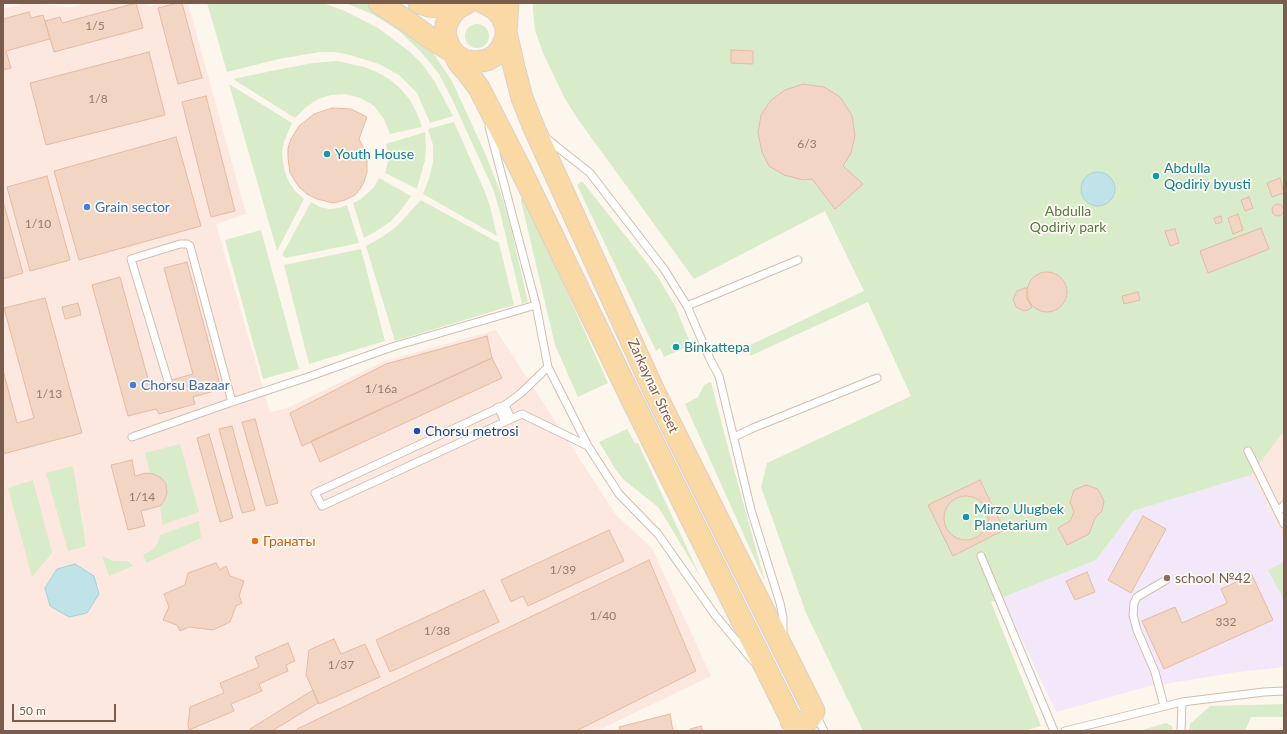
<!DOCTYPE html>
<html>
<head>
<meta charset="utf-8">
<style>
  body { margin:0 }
  #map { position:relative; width:1287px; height:734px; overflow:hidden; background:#fdf6ec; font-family:Lato,sans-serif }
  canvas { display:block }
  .frame { position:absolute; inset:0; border:4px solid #7a5c4d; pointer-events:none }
  .scale { position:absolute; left:12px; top:704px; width:104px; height:18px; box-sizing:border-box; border:2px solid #7a5c4d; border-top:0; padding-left:5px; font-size:12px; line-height:14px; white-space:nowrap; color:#7a5c4d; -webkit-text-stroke:3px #fffaf3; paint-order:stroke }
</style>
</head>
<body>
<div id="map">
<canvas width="1287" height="734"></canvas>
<div class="frame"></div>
<div class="scale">50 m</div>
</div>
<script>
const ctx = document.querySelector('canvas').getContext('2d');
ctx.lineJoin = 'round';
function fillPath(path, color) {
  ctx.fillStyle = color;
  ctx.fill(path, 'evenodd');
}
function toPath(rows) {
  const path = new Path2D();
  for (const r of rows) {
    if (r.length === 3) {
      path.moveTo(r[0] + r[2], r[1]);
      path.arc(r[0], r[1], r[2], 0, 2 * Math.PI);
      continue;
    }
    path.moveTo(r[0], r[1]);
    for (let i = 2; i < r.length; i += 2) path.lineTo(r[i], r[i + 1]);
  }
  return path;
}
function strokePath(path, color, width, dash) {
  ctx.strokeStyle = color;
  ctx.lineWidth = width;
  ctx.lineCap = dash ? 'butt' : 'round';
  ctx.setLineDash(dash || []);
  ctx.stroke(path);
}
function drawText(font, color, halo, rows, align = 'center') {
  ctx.font = font + ' Lato,sans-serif';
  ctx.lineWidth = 3.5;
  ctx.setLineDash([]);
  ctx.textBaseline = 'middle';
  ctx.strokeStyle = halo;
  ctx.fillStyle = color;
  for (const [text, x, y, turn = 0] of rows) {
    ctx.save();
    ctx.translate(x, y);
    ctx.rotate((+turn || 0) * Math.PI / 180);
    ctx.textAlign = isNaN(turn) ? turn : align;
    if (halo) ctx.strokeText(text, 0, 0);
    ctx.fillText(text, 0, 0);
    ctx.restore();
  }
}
fillPath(toPath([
  [25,3,71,7,85,3,147,3,149,6,163,3,188,3,246,214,216,224,270,412,287,408,385,361,496,330,616,515,652,548,711,676,597,731,3,731,3,9],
  [1284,431,1284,538,1251,475]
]), '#fde8e0');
fillPath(toPath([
  [1251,475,1284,538,1284,667,1238,672,1165,684,1157,684,1056,712,1002,597,1097,559,1133,511]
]), '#f3e8fa');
fillPath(toPath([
  [207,3,323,3,345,11,378,28,409,51,423,65,435,82,453,116,430,123,417,93,399,75,379,64,350,55,334,52,320,52,279,59,227,72],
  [346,3,365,3,380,11,423,42,434,54,452,81,484,151,500,191,510,224,528,302,522,304,500,212,493,189,452,99,439,74,421,52,399,31,374,15],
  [533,3,1284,3,1284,431,1251,475,1133,511,1096,560,991,602,1041,726,1024,731,863,731,806,613,761,487,767,463,911,396,868,302,750,356,746,347,864,291,825,211,694,279,577,118,564,97,543,53,535,30,533,10],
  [477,36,12],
  [337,61,364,67,377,72,389,79,400,88,410,100,417,113,422,127,390,134,384,119,374,106,361,98,345,94,331,95,318,99,306,107,295,118,233,79,286,68,313,63],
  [229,84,292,123,284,142,282,152,283,162,285,172,289,182,295,191,304,199,277,251],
  [454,122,485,192,490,206,497,236,423,194,429,179,433,162,433,145,428,129],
  [425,132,426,146,425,160,417,189,385,173,389,158,386,144],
  [379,178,411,196,402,209,391,221,378,230,364,238,353,203,361,199,368,193,374,187],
  [582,181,658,277,676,308,691,345,664,357,660,348,656,351,577,185],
  [524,197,608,383,578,397,555,345,521,201,521,198],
  [421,200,499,243,514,305,395,341,366,246,382,237,396,227],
  [311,202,320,207,329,209,339,208,347,205,359,243,286,258,282,255],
  [261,230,299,369,263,379,225,240],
  [361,249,385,341,309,364,284,265],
  [711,382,726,440,765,582,685,404,698,397,704,385],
  [627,429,635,443,638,443,700,576,667,521,658,507,624,480,616,470,599,442],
  [180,444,199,512,162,525,160,506,164,501,167,493,166,484,161,478,154,474,150,473,145,453],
  [73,466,86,546,68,551,46,473],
  [33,480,52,553,32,577,8,488],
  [199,521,201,538,146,563,143,554,149,552,155,547,158,542,160,535],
  [102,556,114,561,128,561,133,566,109,576],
  [1284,562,1284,600,1268,570],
  [1284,704,1284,717,1251,717,1245,731,1189,731,1190,724,1210,706],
  [1166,723,1172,726,1173,731,1139,731]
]), '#d8ecc9');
const water = toPath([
  [1098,189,17],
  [75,564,94,576,99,594,87,613,69,617,50,606,45,588,57,569,75,564]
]);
fillPath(water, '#bfe3e8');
strokePath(water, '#a5d3da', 1);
const building = toPath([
  [136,3,143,28,54,52,45,21,60,17,62,23,136,3],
  [178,3,182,3,202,78,178,84,158,8,178,3],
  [29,12,31,18,43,15,50,39,6,51,11,68,3,70,3,19,29,12],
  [731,50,753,51,753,64,731,63,731,50],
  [149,52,165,115,46,145,30,83,149,52],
  [803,84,824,87,840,97,852,115,855,136,851,153,843,166,863,184,835,209,812,179,803,180,784,175,769,166,762,152,758,133,761,115,771,100,785,90,803,84],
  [206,96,235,211,211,217,182,102,206,96],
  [332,108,351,109,367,117,359,139,364,149,367,159,367,172,364,182,360,189,355,195,345,200,333,203,317,199,307,194,299,187,290,173,288,158,288,148,291,139,299,126,314,114,332,108],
  [176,137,201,226,79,260,54,171,176,137],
  [47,176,70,260,30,271,7,187,47,176],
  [1280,178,1284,193,1272,197,1267,183,1280,178],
  [1249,197,1253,208,1245,211,1241,200,1249,197],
  [3,201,23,273,3,279,3,201],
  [1278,210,6],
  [1238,214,1243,230,1233,234,1228,218,1238,214],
  [1221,216,1222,222,1216,224,1214,218,1221,216],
  [1261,228,1269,249,1208,273,1200,251,1261,228],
  [1175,229,1179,243,1170,246,1165,231,1175,229],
  [187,262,221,389,193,397,195,404,159,414,156,409,128,416,92,285,120,277,150,386,193,374,164,268,187,262],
  [1047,292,20],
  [1025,288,1027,288,1027,299,1032,307,1028,310,1024,311,1016,307,1013,299,1017,291,1025,288],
  [1138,292,1140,300,1124,304,1122,296,1138,292],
  [45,298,82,433,3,454,3,370,17,423,34,418,4,308,45,298],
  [78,303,81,315,65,319,62,307,78,303],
  [487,336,492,358,302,446,290,413,386,364,487,336],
  [492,358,502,378,320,462,311,441,492,358],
  [255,419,278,503,266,506,242,422,255,419],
  [232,426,255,510,242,513,219,429,232,426],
  [209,434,233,518,220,522,197,438,209,434],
  [132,460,135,476,146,473,154,474,161,478,166,484,167,493,164,501,160,506,141,511,145,526,128,530,111,465,132,460],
  [980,480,1004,530,953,556,928,505,980,480],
  [1086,485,1098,489,1104,501,1102,511,1095,518,1089,534,1067,545,1058,528,1070,521,1074,512,1070,502,1074,490,1086,485],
  [966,518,22],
  [1143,516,1166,529,1131,593,1108,580,1143,516],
  [609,530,624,561,528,606,523,596,511,602,501,580,609,530],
  [649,560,696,671,576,731,299,731,297,729,649,560],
  [216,563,220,570,226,566,230,576,244,581,239,596,242,603,236,606,230,622,213,630,189,627,180,631,177,625,163,620,169,607,164,594,185,585,188,573,216,563],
  [1087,572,1095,592,1075,600,1066,581,1087,572],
  [1252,575,1273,620,1164,669,1142,621,1175,607,1182,623,1227,603,1221,589,1252,575],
  [484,590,499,622,390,672,376,640,484,590],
  [334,639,341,654,365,644,380,677,319,704,306,675,309,650,334,639],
  [288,643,295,661,286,665,288,671,259,684,262,691,231,704,234,711,189,730,188,725,190,707,224,693,220,683,259,667,255,657,288,643],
  [313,690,318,703,272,731,251,731,250,729,313,690],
  [670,714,673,731,620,731,619,727,670,714],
  [701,726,703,731,691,731,690,729,701,726]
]);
fillPath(building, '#f3d5c3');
strokePath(building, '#e6bba3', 1);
const service = toPath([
  [489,127,536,305,548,367,588,446,619,494,658,534,715,615,753,661],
  [546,138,590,173,664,269,687,306,710,359,719,376,751,510,780,603,783,618,783,635],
  [687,306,798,260],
  [548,367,521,393,505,405,315,493,322,506,522,414,588,446],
  [168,381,131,259,180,244,187,244,190,246,232,402],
  [505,405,511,419],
  [498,407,505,422],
  [132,437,232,402,308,377,392,347,536,305],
  [734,437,753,428,877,378],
  [1248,451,1284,524],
  [1278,512,1284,505],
  [981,556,1054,731],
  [1164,706,1155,672,1137,630,1133,615,1134,603,1137,597,1166,580],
  [816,715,824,731],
  [1065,731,1182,702,1264,692,1284,691],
  [1181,731,1182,702]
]);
const primary = toPath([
  [379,3,404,19,433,40,453,52,459,63,467,72,479,88,520,168,633,402,797,731],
  [419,3,429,6,440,7,464,4,465,3],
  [467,3,456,9,450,17,446,25,445,35,450,48,457,56,466,61,476,62,487,60,496,55,502,47,506,37,506,27,502,17,495,9,484,3],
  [508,3,506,32,514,67,522,98,534,128,655,393,814,711,811,717,805,723,798,723,791,721]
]);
strokePath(service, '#d1beb0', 9);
strokePath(primary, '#dad1cd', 23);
strokePath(service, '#fff', 7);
strokePath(primary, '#fbd9a5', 21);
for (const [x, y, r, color] of [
  [327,154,4,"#0f9aa8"],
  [1156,176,4,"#0f9aa8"],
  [87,207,4,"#3f7fe0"],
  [676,347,4,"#0f9aa8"],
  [133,385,4,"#3f7fe0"],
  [417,431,4,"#1a4fb4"],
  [966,517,4,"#0f9aa8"],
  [255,541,4,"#e8710a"],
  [1167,578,4,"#8d6e63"]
]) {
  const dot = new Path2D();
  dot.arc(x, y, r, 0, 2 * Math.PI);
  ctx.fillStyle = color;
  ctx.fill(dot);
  strokePath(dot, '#fffaf3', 1.5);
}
drawText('12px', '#987a6a', null, [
  ["1/5",95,26],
  ["1/8",98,99],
  ["6/3",807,144],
  ["1/10",38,224],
  ["1/16а",381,389],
  ["1/13",49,394],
  ["1/14",142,497],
  ["1/39",563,570],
  ["1/40",603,616],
  ["332",1226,622],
  ["1/38",437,631],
  ["1/37",341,665]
]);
drawText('14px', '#0d838f', '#fffaf3', [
  ["Youth House",335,154],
  ["Abdulla",1164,168],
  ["Qodiriy byusti",1164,184],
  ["Binkattepa",684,347],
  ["Mirzo Ulugbek",974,509],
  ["Planetarium",974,525]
], 'left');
drawText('14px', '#366cbe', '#fffaf3', [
  ["Grain sector",95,207],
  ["Chorsu Bazaar",141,385]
], 'left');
drawText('14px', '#537a41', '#fffaf3', [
  ["Abdulla",1068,211],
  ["Qodiriy park",1068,227]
]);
drawText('14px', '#7a5c4d', '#fffaf3', [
  ["Zarkaynar Street",653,386,65]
]);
drawText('14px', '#164399', '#fffaf3', [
  ["Chorsu metrosi",425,431]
], 'left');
drawText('14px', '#c56008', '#fffaf3', [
  ["Гранаты",263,541]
], 'left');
drawText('14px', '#785e54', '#fffaf3', [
  ["school №42",1175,578]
], 'left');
</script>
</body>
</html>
